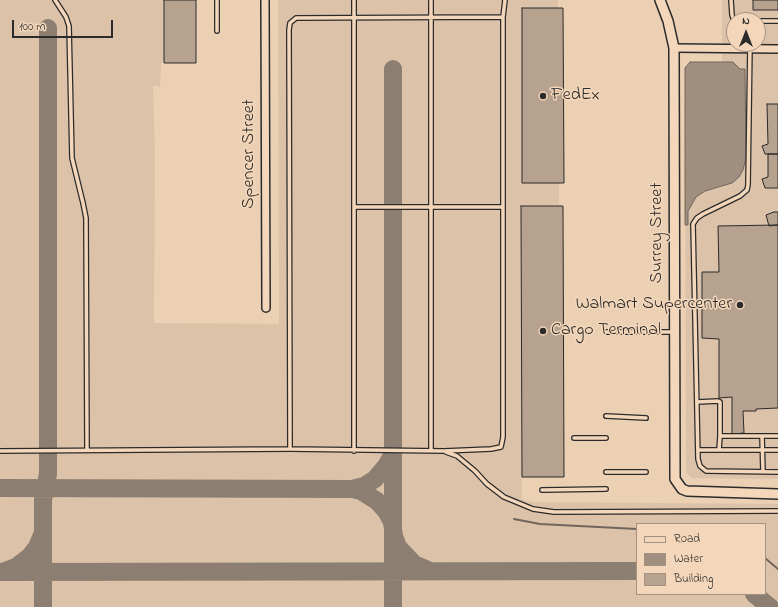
<!DOCTYPE html>
<html>
<head>
<meta charset="utf-8">
<style>
  body { margin:0 }
  #map { position:relative; width:778px; height:607px; overflow:hidden; background:#ecd0b4; font-family:"Indie Flower",sans-serif }
  canvas { display:block }
  .legend { position:absolute; left:636px; top:523px; width:130px; height:72px; box-sizing:border-box; background:#f4d7ba; border:1px solid #a49281; margin:0; padding:5px 7px; list-style:none; font-size:12px; color:#2b2b2b }
  .legend li { display:flex; align-items:center; gap:8px; height:20px }
  .legend b { width:20px; border:1px solid #a49281 }
  .north { position:absolute; left:726px; top:12px; width:40px; height:40px; box-sizing:border-box; background:#f4d7ba; border:1px solid #a49281; border-radius:50%; rotate:0deg; font-size:11px; font-weight:700; line-height:16px; text-align:center; color:#2b2b2b }
  .north::after { content:''; display:block; margin:auto; width:14px; height:18px; background:#2b2b2b; clip-path:polygon(50% 0,100% 100%,50% 72%,0 100%) }
  .scale { position:absolute; left:12px; top:20px; width:101px; height:18px; box-sizing:border-box; border:2px solid #2b2b2b; border-top:0; padding-left:5px; font-size:12px; line-height:14px; white-space:nowrap; color:#2b2b2b; -webkit-text-stroke:3px #f4d7ba; paint-order:stroke }
</style>
</head>
<body>
<div id="map">
<canvas width="778" height="607"></canvas>
<ul class="legend">
<li><b style="height:5px;background:#f4d7ba"></b>Road</li>
<li><b style="height:11px;background:#a08e7e"></b>Water</li>
<li><b style="height:11px;background:#b6a28e"></b>Building</li>
</ul>
<div class="north">N</div>
<div class="scale">100 m</div>
</div>
<script>
const ctx = document.querySelector('canvas').getContext('2d');
ctx.lineJoin = 'round';
function fillPath(path, color) {
  ctx.fillStyle = color;
  ctx.fill(path, 'evenodd');
}
function toPath(rows) {
  const path = new Path2D();
  for (const r of rows) {
    path.moveTo(r[0], r[1]);
    for (let i = 2; i < r.length; i += 2) path.lineTo(r[i], r[i + 1]);
  }
  return path;
}
function strokePath(path, color, width, dash) {
  ctx.strokeStyle = color;
  ctx.lineWidth = width;
  ctx.lineCap = dash ? 'butt' : 'round';
  ctx.setLineDash(dash || []);
  ctx.stroke(path);
}
function drawText(font, color, halo, rows, align = 'center') {
  ctx.font = font + ' "Indie Flower",sans-serif';
  ctx.lineWidth = 3;
  ctx.setLineDash([]);
  ctx.textBaseline = 'middle';
  ctx.strokeStyle = halo;
  ctx.fillStyle = color;
  for (const [text, x, y, turn = 0] of rows) {
    ctx.save();
    ctx.translate(x, y);
    ctx.rotate((+turn || 0) * Math.PI / 180);
    ctx.textAlign = isNaN(turn) ? turn : align;
    if (halo) ctx.strokeText(text, 0, 0);
    ctx.fillText(text, 0, 0);
    ctx.restore();
  }
}
fillPath(toPath([
  [0,0,164,0,164,62,161,63,160,87,153,85,155,152,154,323,279,324,278,0,558,0,559,206,522,206,522,499,533,502,778,504,778,607,0,607],
  [637,524,765,524,765,594,637,594],
  [722,0,778,0,778,479,692,478,686,473,685,68,690,62,722,62],
  [734,20,758,20,758,44,734,44]
]), '#dcc2a9');
const water = toPath([
  [690,62,733,62,740,69,745,69,746,158,743,170,739,177,732,183,705,191,696,197,688,211,688,225,685,225,685,68,690,62]
]);
fillPath(water, '#a08e7e');
strokePath(water, '#71665d', 1);
strokePath(toPath([
  [514,519,540,524,637,529],
  [765,558,778,569]
]), '#71665d', 2);
strokePath(toPath([
  [393,69,393,607],
  [0,488,352,489,361,491,377,501,386,511,392,522,394,536,398,547,414,564,428,570],
  [352,489,364,486,375,479,386,466,393,454],
  [5,571,16,567,30,556,37,547,42,535],
  [0,572,637,571],
  [754,594,770,607],
  [43,607,43,500,48,474,48,28]
]), '#8c7e70', 18);
const building = toPath([
  [164,0,196,0,196,63,164,63,164,0],
  [753,0,778,0,778,10,753,10,753,0],
  [522,8,563,8,564,183,522,183,522,8],
  [767,104,778,104,778,154,765,154,762,146,768,144,767,104],
  [768,154,778,154,778,188,765,188,762,179,768,177,768,154],
  [521,206,563,206,564,477,522,477,521,206],
  [774,212,778,212,778,225,769,226,766,215,774,212],
  [778,225,778,408,756,409,756,411,743,411,744,433,732,434,732,397,719,398,719,339,702,338,702,272,719,272,718,226,778,225]
]);
fillPath(building, '#b6a28e');
strokePath(building, '#2b2b2b', 1);
const lane = toPath([
  [55,0,66,17,69,26,72,158,83,203,86,218,87,450],
  [217,0,217,31],
  [354,0,354,451],
  [431,0,431,451],
  [731,0,732,15,733,18,736,20],
  [758,21,778,21],
  [750,44,748,185,747,190,740,196,703,214,697,218,693,224,698,459,700,466,706,471,778,472],
  [354,207,503,207],
  [606,332,674,332],
  [697,402,718,401,720,402,720,436],
  [606,416,646,418],
  [762,436,778,436],
  [574,438,606,438],
  [290,449,289,30,290,23,296,18,503,17],
  [698,450,778,450],
  [719,450,720,436,762,436,763,472],
  [0,451,290,449,444,451,491,449,501,447,503,437,503,17,505,0],
  [446,452,457,456,475,471,487,484,504,497,533,509,554,512,778,511],
  [606,472,646,472],
  [542,490,606,489]
]);
const street = toPath([
  [265,0,266,308],
  [674,48,778,49]
]);
const secondary = toPath([
  [660,0,668,21,674,48,675,479,682,489,687,491,778,494]
]);
strokePath(lane, '#2b2b2b', 6);
strokePath(street, '#2b2b2b', 10);
strokePath(secondary, '#2b2b2b', 12);
strokePath(lane, '#f4d7ba', 3.5);
strokePath(street, '#f4d7ba', 7);
strokePath(secondary, '#f4d7ba', 9);
for (const [x, y, r, color] of [
  [543,96,4,"#2b2b2b"],
  [740,305,4,"#2b2b2b"],
  [543,331,4,"#2b2b2b"]
]) {
  const dot = new Path2D();
  dot.arc(x, y, r, 0, 2 * Math.PI);
  ctx.fillStyle = color;
  ctx.fill(dot);
  strokePath(dot, '#f4d7ba', 1.5);
}
drawText('18px', '#2b2b2b', '#f4d7ba', [
  ["FedEx",551,96],
  ["Walmart Supercenter",732,305,"right"],
  ["Cargo Terminal",551,331]
], 'left');
drawText('18px', '#2b2b2b', '#f4d7ba', [
  ["Spencer Street",250,154,-90],
  ["Surrey Street",658,233,-90]
]);
</script>
</body>
</html>
